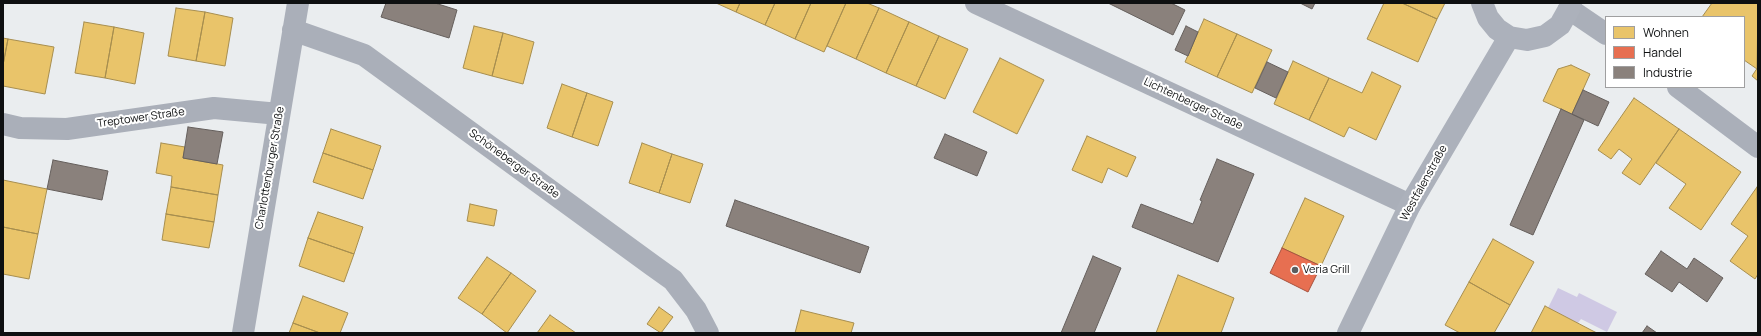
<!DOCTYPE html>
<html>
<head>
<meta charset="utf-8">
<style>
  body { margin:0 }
  #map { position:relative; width:1761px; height:336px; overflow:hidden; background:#eaedef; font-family:Manrope,sans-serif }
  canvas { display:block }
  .frame { position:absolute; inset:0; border:4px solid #0e1011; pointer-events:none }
  .legend { position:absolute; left:1605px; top:16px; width:140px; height:72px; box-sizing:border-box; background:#fff; border:1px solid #9f9fa0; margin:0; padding:5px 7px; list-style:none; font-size:12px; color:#0e1011 }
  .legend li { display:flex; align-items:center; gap:8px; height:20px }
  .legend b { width:20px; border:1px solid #9f9fa0 }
</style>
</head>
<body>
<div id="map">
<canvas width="1761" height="336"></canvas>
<div class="frame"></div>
<ul class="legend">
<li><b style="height:11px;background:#e9c46a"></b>Wohnen</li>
<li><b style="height:11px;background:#e76f51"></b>Handel</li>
<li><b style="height:11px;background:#8a817c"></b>Industrie</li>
</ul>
</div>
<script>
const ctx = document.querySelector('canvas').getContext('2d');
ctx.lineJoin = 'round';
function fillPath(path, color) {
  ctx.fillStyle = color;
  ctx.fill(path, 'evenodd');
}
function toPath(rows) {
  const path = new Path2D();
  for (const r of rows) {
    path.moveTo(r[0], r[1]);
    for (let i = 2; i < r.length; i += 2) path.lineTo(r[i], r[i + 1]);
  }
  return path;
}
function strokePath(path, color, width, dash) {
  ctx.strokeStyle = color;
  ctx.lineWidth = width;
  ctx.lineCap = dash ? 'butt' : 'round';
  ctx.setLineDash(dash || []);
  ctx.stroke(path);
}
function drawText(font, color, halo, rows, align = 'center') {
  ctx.font = font + ' Manrope,sans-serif';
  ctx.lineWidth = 4;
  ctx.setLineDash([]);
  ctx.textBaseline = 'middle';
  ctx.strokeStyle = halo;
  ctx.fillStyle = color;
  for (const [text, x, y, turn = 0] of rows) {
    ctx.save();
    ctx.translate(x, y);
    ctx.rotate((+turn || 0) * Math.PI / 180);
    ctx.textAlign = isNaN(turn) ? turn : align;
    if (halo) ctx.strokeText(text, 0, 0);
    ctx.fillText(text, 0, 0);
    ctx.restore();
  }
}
fillPath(toPath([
  [1558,288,1577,297,1579,293,1617,312,1607,332,1581,319,1578,323,1548,308]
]), '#cfc9e4');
const homes = toPath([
  [716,3,740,3,736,12,716,3],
  [740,3,775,3,765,25,736,12,740,3],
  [775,3,811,3,795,39,765,25,775,3],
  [811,3,846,3,824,52,795,39,811,3],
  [846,3,867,3,879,8,856,59,827,46,846,3],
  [1384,3,1402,3,1437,19,1418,62,1367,39,1384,3],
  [1402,3,1445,3,1437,19,1402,3],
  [1712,3,1758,3,1757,69,1744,60,1744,17,1702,17,1712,3],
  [176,8,205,12,196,61,168,56,176,8],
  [879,8,909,22,886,73,856,59,879,8],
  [205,12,233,18,225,66,196,61,205,12],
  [1204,19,1237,34,1217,77,1185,62,1204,19],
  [84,22,114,27,105,78,75,73,84,22],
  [909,22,939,36,916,86,886,73,909,22],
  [474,26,503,33,492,76,463,68,474,26],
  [114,27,144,33,135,84,105,78,114,27],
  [503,33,534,42,523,84,492,76,503,33],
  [1237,34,1272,50,1252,93,1217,77,1237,34],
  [939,36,968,49,945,99,916,86,939,36],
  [3,38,8,39,3,65,3,38],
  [8,39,54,47,45,94,3,86,3,65,8,39],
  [1000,58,1044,80,1017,134,973,112,1000,58],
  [1293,61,1329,78,1309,120,1274,104,1293,61],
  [1571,65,1590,74,1572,114,1543,101,1558,69,1571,65],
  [1758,67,1758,81,1752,76,1758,67],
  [1372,72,1401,86,1376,140,1349,127,1344,137,1309,120,1329,78,1362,93,1372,72],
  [562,84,587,93,572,137,547,128,562,84],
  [587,93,613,102,598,146,572,137,587,93],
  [1634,98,1679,129,1640,185,1622,173,1632,159,1619,149,1611,159,1598,150,1634,98],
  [331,129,381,146,373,170,323,153,331,129],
  [1679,129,1741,172,1701,230,1669,208,1686,184,1656,163,1679,129],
  [1087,136,1136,157,1127,177,1108,168,1102,183,1072,170,1087,136],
  [161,143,185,147,183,158,223,165,218,195,171,187,172,176,156,173,161,143],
  [642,143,672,154,659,193,629,183,642,143],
  [323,153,373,170,363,199,313,182,323,153],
  [672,154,703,164,690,203,659,193,672,154],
  [3,180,47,189,38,234,3,227,3,180],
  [171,187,218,195,214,222,166,214,171,187],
  [1757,187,1758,274,1755,279,1730,261,1748,236,1731,224,1757,187],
  [1305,198,1344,216,1321,266,1282,248,1305,198],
  [470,204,497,210,494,226,467,221,470,204],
  [318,212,363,227,354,254,308,238,318,212],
  [166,214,214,222,209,248,162,240,166,214],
  [3,227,38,234,29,279,3,274,3,227],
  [308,238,354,254,344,282,299,266,308,238],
  [1493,239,1534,262,1510,305,1469,282,1493,239],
  [487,257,511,273,482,314,458,298,487,257],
  [511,273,536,291,507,333,482,314,511,273],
  [1178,275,1234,298,1221,333,1156,333,1178,275],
  [1469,282,1510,305,1494,333,1460,333,1445,325,1469,282],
  [303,296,348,313,340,333,320,333,293,323,303,296],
  [1545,306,1591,330,1597,333,1531,333,1545,306],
  [659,307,673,317,661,333,647,324,659,307],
  [801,310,854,323,851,333,795,333,801,310],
  [550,315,576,333,537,333,550,315],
  [293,323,320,333,289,333,293,323]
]);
fillPath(homes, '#e9c46a');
strokePath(homes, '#a78e4f', 1);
const shops = toPath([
  [1282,248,1321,266,1308,292,1270,273,1282,248]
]);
fillPath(shops, '#e76f51');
strokePath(shops, '#a6523e', 1);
const industry = toPath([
  [386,3,435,3,457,10,449,38,381,17,386,3],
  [1108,3,1171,3,1185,10,1173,35,1108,3],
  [1300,3,1315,3,1312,9,1300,3],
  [1186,26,1198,32,1188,56,1175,50,1186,26],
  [1267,62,1288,72,1276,98,1255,88,1267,62],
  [1583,90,1609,102,1598,126,1572,114,1583,90],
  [1561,109,1584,120,1533,235,1510,225,1561,109],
  [188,127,223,132,217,164,183,158,188,127],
  [945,134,987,152,977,176,934,158,945,134],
  [1217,159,1254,174,1218,262,1132,227,1141,204,1193,224,1202,201,1200,200,1217,159],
  [53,160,108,171,102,200,47,189,53,160],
  [735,200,869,247,860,273,726,226,735,200],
  [1661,251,1687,269,1694,258,1723,278,1707,302,1679,282,1672,292,1645,274,1661,251],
  [1093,256,1121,268,1094,333,1061,333,1093,256],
  [1647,326,1657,333,1642,333,1647,326]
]);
fillPath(industry, '#8a817c');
strokePath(industry, '#655f5c', 1);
strokePath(toPath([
  [976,3,1410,205],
  [1569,9,1606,34],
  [293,30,364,55,652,265,673,280,696,310,708,333],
  [1678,87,1758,147],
  [3,124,20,128,67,129,214,108,279,114],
  [243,333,298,3]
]), '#aaafb9', 22);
strokePath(toPath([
  [1482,3,1488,18,1497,29,1509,37,1527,40,1545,36,1560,25,1569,9,1571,3],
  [1348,333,1410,205,1509,37]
]), '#acb1bb', 22);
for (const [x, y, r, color] of [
  [1295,270,4,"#5b5d5f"]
]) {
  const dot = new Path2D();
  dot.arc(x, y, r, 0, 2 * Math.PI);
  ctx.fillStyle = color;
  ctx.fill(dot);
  strokePath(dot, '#fff', 1.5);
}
drawText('11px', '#0e1011', '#fff', [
  ["Lichtenberger Straße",1193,104,25],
  ["Treptower Straße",141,118,-8],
  ["Schöneberger Straße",514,164,36],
  ["Charlottenburger Straße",270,168,-80],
  ["Westfalenstraße",1424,183,-61]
]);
drawText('11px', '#0e1011', '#fff', [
  ["Veria Grill",1303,270]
], 'left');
</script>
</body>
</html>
